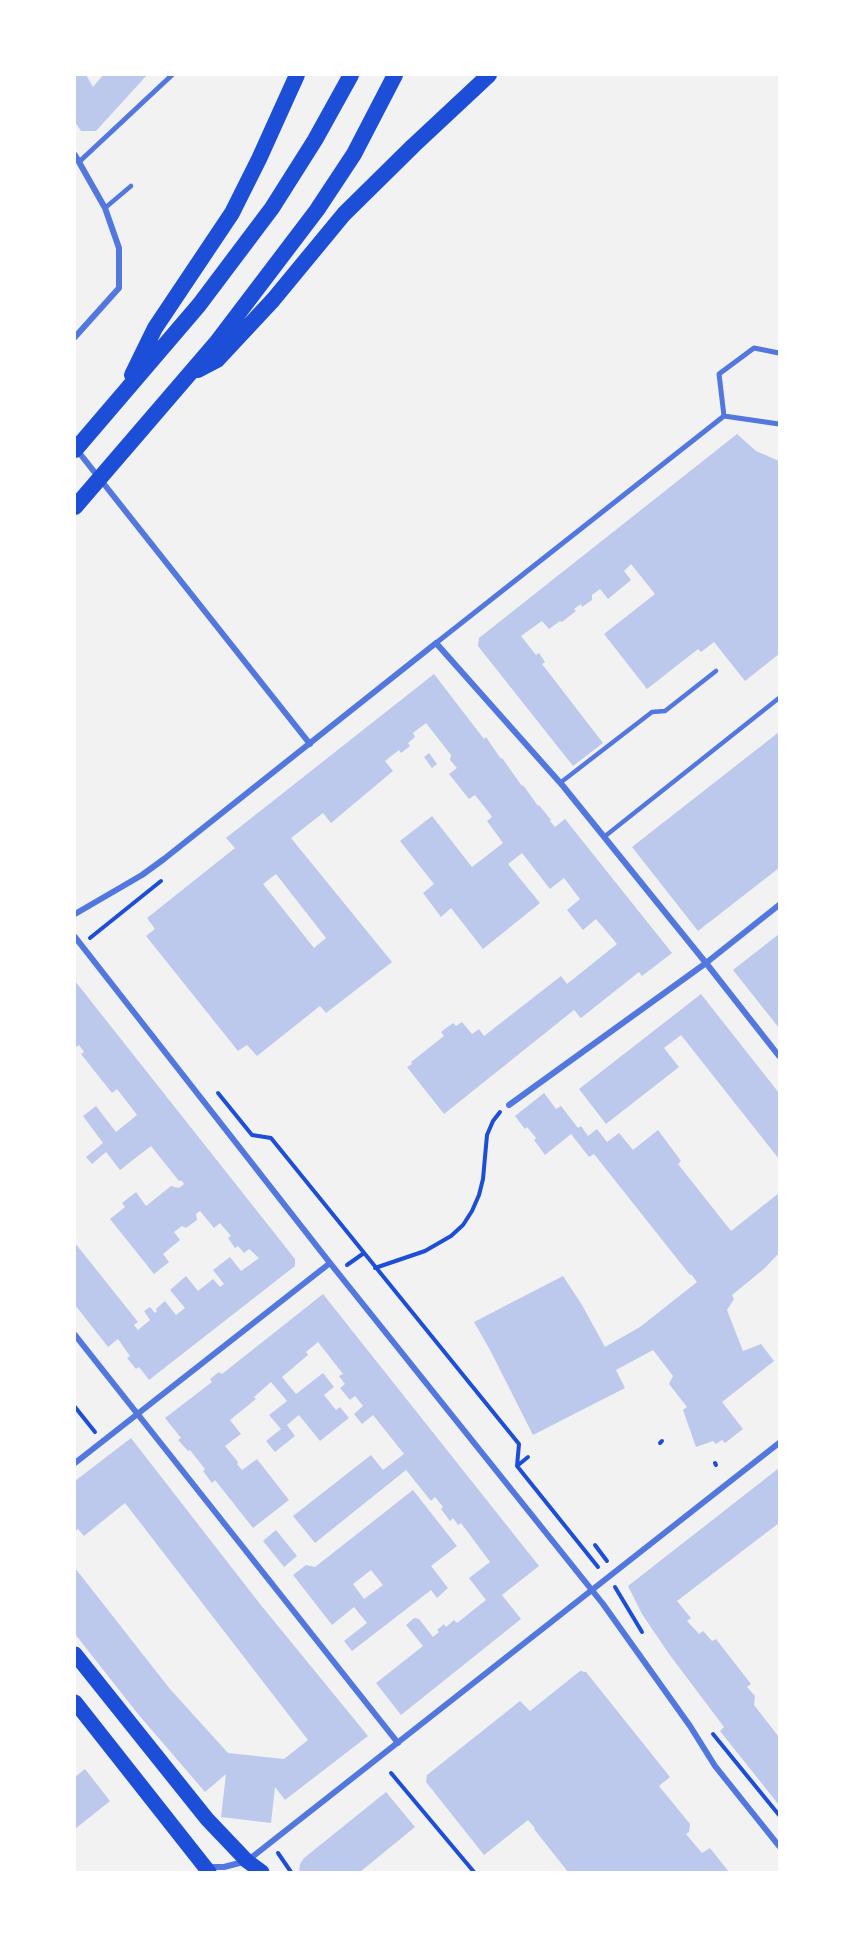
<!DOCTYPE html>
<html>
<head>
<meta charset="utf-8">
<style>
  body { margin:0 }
  #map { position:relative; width:854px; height:1947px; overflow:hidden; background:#f2f2f2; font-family:Cabin,sans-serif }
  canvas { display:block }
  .frame { position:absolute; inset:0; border:76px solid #fff; pointer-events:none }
</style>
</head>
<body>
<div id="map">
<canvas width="854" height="1947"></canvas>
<div class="frame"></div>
</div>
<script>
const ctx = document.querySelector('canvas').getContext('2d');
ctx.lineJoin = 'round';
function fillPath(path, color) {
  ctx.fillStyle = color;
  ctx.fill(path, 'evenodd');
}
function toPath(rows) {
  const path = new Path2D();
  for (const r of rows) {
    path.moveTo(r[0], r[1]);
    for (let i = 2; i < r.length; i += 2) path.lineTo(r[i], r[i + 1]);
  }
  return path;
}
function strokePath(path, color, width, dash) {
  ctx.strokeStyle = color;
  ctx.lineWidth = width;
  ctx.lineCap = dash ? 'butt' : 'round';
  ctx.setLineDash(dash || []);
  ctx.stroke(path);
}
fillPath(toPath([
  [75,75,86,75,93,87,103,75,147,75,96,131,81,131,75,122],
  [737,434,756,451,779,461,779,654,745,681,714,642,701,652,698,649,647,689,604,634,655,594,631,564,624,571,631,580,608,599,600,589,592,595,592,600,582,607,581,604,574,609,576,611,562,622,560,621,549,629,542,621,521,636,536,655,539,653,545,662,542,664,603,743,573,766,478,646,479,638],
  [434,674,484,739,486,737,501,759,502,758,522,786,523,785,538,806,539,805,551,820,550,821,555,827,565,819,672,953,642,976,639,972,581,1018,574,1010,444,1114,407,1067,412,1064,411,1062,444,1036,441,1032,453,1023,456,1026,462,1022,472,1034,479,1029,484,1036,561,976,567,984,617,944,596,919,583,930,567,910,580,899,564,878,550,889,522,853,508,864,540,903,483,949,451,908,441,917,423,893,434,884,400,841,432,816,472,867,503,843,487,821,492,817,490,814,475,795,469,799,449,774,457,768,450,760,451,755,426,723,413,733,415,737,408,743,410,746,401,753,399,750,385,761,393,771,331,823,323,813,291,838,392,962,326,1013,320,1006,257,1056,247,1045,238,1051,146,936,155,929,147,918,235,848,226,838],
  [276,874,326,938,314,948,263,884],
  [779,732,779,868,698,931,632,847],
  [429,753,437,764,432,768,424,757],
  [779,934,779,1028,733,970],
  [75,981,295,1259,295,1266,149,1380,139,1367,136,1369,127,1358,130,1356,118,1339,108,1347,75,1305,75,1243,138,1322,134,1325,138,1330,150,1320,144,1311,150,1307,155,1313,157,1311,156,1309,165,1301,176,1315,185,1308,170,1290,186,1276,198,1291,213,1279,220,1287,224,1284,213,1270,230,1257,241,1271,259,1258,249,1249,244,1253,238,1246,235,1248,228,1238,231,1236,220,1223,214,1228,200,1211,196,1214,197,1220,186,1228,182,1226,174,1232,180,1240,163,1254,169,1262,154,1274,110,1219,125,1207,122,1203,136,1192,146,1206,171,1186,179,1188,184,1184,182,1181,179,1181,151,1146,120,1170,106,1152,92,1164,86,1157,103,1143,83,1116,96,1106,116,1132,137,1115,117,1089,112,1093,81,1054,84,1052,79,1045,76,1047,75,1045],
  [701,994,779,1093,779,1159,681,1035,664,1048,679,1067,606,1124,579,1089],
  [544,1093,556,1109,561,1106,578,1128,581,1126,588,1136,597,1129,607,1142,619,1133,633,1150,658,1130,681,1161,678,1164,731,1231,779,1193,779,1253,765,1268,732,1295,734,1299,727,1310,743,1351,761,1344,774,1361,722,1402,743,1429,725,1443,722,1440,716,1444,713,1441,696,1447,683,1410,687,1407,669,1384,673,1376,653,1350,616,1370,625,1388,533,1435,490,1350,474,1322,563,1276,582,1305,605,1347,640,1327,697,1282,691,1274,690,1275,594,1154,589,1157,571,1134,545,1155,534,1140,536,1138,527,1127,525,1129,515,1116],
  [323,1294,539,1566,502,1595,521,1619,401,1715,376,1683,423,1646,406,1625,414,1618,419,1619,433,1637,439,1632,437,1630,444,1624,446,1627,454,1620,457,1623,486,1600,469,1578,490,1562,461,1523,458,1525,453,1518,450,1521,441,1509,443,1507,435,1497,431,1501,406,1470,315,1543,293,1516,371,1455,383,1470,404,1454,373,1415,362,1424,354,1414,363,1406,355,1396,350,1400,340,1388,345,1384,339,1376,343,1374,318,1342,306,1352,308,1355,282,1377,296,1394,323,1373,334,1387,324,1395,336,1410,340,1407,349,1418,320,1441,299,1415,287,1425,295,1436,275,1452,266,1441,281,1429,269,1415,287,1401,271,1382,254,1397,256,1399,230,1420,241,1434,225,1446,238,1462,237,1464,242,1470,257,1459,289,1500,253,1528,215,1480,212,1483,203,1471,205,1469,190,1450,188,1451,178,1440,181,1438,165,1418,212,1382,210,1379,219,1372,222,1374],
  [131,1438,260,1604,368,1736,285,1800,275,1787,271,1823,221,1817,226,1774,205,1792,138,1714,75,1634,75,1568,170,1689,228,1753,284,1759,308,1740,125,1503,84,1536,78,1529,75,1531,75,1481],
  [779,1468,779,1523,677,1601,691,1618,687,1621,699,1634,703,1631,712,1641,716,1639,751,1684,747,1687,755,1696,754,1705,779,1737,779,1805,720,1731,724,1727,669,1654,642,1614,628,1586],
  [413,1490,457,1546,431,1566,448,1588,437,1598,431,1590,352,1651,344,1641,367,1623,354,1607,332,1625,293,1575,306,1565,315,1567],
  [371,1570,383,1585,364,1599,353,1584],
  [276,1530,297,1556,284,1567,263,1541],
  [580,1671,586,1672,670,1777,659,1786,690,1824,689,1832,686,1834,702,1853,710,1848,729,1872,568,1872,534,1829,535,1828,528,1820,484,1855,426,1782,427,1775,520,1701,530,1711],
  [85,1769,110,1801,75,1829,75,1777],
  [386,1792,415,1827,360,1872,299,1872,300,1864,304,1858]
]), '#bdc9ec');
strokePath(toPath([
  [90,938,161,881],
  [218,1093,252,1135,271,1138,519,1444,517,1466,598,1567],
  [347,1265,364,1253],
  [375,1268,425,1251,451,1236,463,1225,472,1211,479,1195,483,1179,487,1135,493,1121,500,1112],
  [75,1407,95,1432],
  [660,1443,662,1441],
  [715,1463,716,1465],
  [517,1466,528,1457],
  [595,1545,607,1561],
  [615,1587,642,1632],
  [713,1734,779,1815],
  [391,1773,474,1872],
  [278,1853,291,1872]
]), '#1d4ed8', 4);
strokePath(toPath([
  [105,208,131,186],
  [560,783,652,712,665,711,716,671],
  [604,837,779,698]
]), '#5277de', 4.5);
strokePath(toPath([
  [79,162,172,75],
  [724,416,719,374,754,348,779,353],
  [724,416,779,424],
  [436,643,724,416]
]), '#5277de', 5);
strokePath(toPath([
  [75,155,105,208,119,248,119,288,75,337],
  [77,450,310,744],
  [75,914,142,875,164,859,436,643,563,786,706,963,779,1056],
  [75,937,330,1263,603,1604,690,1726,715,1766,779,1846],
  [509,1105,706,963,779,905],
  [75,1335,398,1743],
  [75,1463,330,1263],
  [208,1867,224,1867,247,1861,779,1443]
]), '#5277de', 6);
strokePath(toPath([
  [75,1654,207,1819,247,1861,262,1872],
  [75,1702,209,1872]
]), '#1d4ed8', 15);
strokePath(toPath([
  [198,370,217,360,273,300,344,214,413,146,489,75],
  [132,375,155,328,232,213,259,159,297,75],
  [75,450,199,305,272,208,315,140,351,75],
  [75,507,216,343,317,210,354,154,395,75]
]), '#1d4ed8', 16);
</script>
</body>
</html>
